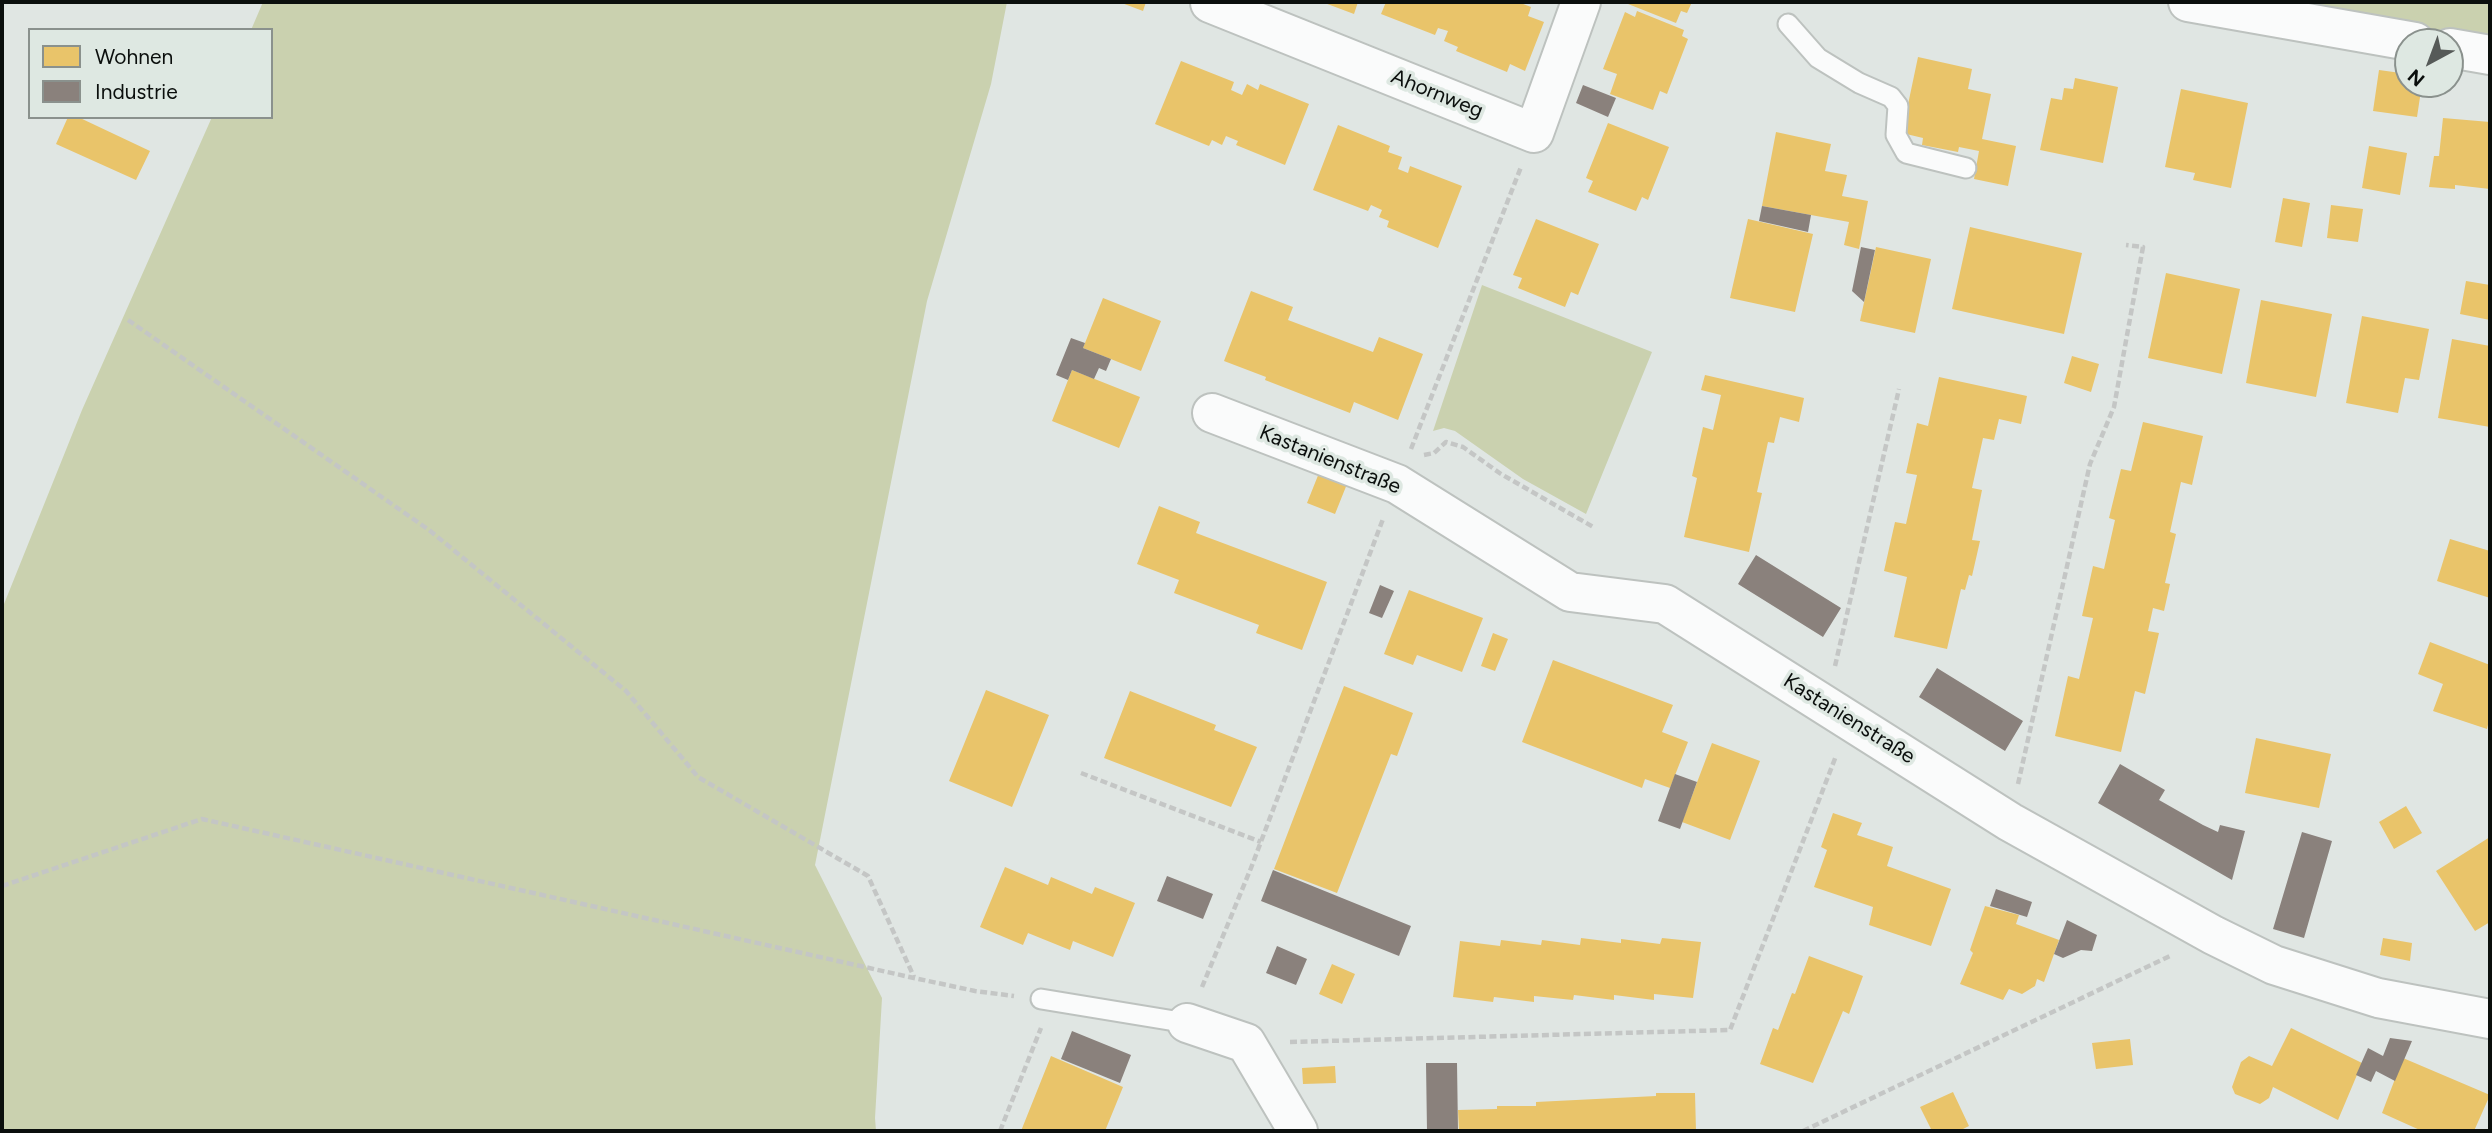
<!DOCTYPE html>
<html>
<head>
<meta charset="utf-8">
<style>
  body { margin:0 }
  #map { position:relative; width:2492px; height:1133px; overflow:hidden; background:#e0e6e3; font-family:Figtree,sans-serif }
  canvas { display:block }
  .frame { position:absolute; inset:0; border:4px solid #0b0f0d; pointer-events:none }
  .legend { position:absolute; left:28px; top:28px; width:245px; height:91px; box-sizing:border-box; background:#dee8e2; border:2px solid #8a918d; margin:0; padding:9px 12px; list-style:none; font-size:21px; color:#0b0f0d }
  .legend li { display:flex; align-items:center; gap:14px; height:35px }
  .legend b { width:35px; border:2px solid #8a918d }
  .north { position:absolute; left:2394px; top:28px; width:70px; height:70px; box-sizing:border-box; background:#dee8e2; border:2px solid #8a918d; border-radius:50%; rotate:221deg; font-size:19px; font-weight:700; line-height:28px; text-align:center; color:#0b0f0d }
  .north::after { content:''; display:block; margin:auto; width:24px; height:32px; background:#565a58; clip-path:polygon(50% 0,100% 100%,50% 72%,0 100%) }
</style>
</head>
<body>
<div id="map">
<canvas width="2492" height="1133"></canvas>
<div class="frame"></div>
<ul class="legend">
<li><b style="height:19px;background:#e9c46a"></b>Wohnen</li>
<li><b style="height:19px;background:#8a817c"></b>Industrie</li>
</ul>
<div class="north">N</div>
</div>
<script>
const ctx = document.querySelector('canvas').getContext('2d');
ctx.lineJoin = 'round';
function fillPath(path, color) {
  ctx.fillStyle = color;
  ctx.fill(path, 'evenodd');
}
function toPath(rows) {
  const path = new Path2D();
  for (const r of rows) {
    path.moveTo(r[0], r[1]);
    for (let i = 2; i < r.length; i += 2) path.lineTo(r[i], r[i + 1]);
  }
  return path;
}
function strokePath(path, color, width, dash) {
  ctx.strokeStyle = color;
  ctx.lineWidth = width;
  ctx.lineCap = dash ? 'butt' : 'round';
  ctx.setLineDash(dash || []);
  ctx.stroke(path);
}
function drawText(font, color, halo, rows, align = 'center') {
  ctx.font = font + ' Figtree,sans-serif';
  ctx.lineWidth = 7;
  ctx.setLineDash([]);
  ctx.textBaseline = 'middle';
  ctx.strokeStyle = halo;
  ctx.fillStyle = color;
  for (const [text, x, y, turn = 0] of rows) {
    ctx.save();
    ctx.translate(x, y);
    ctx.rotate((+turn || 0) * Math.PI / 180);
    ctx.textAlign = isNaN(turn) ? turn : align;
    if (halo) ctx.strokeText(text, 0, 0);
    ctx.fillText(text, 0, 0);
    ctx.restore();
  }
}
fillPath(toPath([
  [263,2,1007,2,991,84,927,301,815,865,882,998,875,1118,876,1131,2,1131,2,609,82,410,212,117,271,117,271,30,251,30],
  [2288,2,2490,2,2490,42,2442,33],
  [1482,285,1652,352,1586,514,1523,479,1455,431,1444,428,1433,431]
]), '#cad1af');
fillPath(toPath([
  [1119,2,1146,2,1143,11],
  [1322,2,1358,2,1354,14],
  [1386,2,1518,2,1531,7,1528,16,1544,22,1525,71,1510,64,1507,72,1456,51,1458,47,1444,41,1448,31,1438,28,1435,35,1381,14],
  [1623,2,1692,2,1687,13,1681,11,1676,23],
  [1637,11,1684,30,1682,36,1688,39,1667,94,1660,91,1653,110,1610,94,1617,74,1603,69,1625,12,1635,17],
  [1918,57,1972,69,1968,89,1991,94,1982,139,2016,146,2008,186,1974,179,1979,151,1959,147,1958,152,1922,145,1923,138,1902,133],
  [1181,61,1234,82,1231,90,1242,95,1247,84,1258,90,1260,84,1309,104,1285,165,1236,145,1238,141,1226,136,1222,145,1212,140,1209,146,1155,124],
  [2379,70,2408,74,2408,84,2422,84,2417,117,2373,111],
  [2075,78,2118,87,2103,163,2040,150,2051,98,2062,100,2064,88,2073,89],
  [2181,89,2248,103,2231,188,2193,180,2195,173,2165,167],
  [68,117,78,117,150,151,136,180,56,144],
  [2443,118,2490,122,2490,189,2455,185,2455,189,2429,187,2434,156,2439,156],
  [1608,123,1669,147,1648,200,1642,197,1636,211,1588,192,1593,181,1586,178],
  [1338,125,1390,146,1388,152,1402,157,1398,169,1408,173,1410,166,1462,186,1438,248,1387,227,1389,221,1379,217,1382,210,1371,205,1368,211,1313,190],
  [1776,132,1831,144,1825,171,1847,175,1842,196,1868,201,1859,249,1844,245,1849,222,1762,206],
  [2369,146,2407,153,2400,195,2362,188],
  [2283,198,2310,203,2302,247,2275,242],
  [2331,205,2363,209,2358,242,2327,238],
  [1536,219,1599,244,1578,295,1571,292,1565,307,1518,288,1522,278,1513,275],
  [1748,219,1813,234,1795,312,1730,298],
  [1970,227,2082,253,2064,334,1952,309],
  [1876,247,1931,259,1915,333,1860,321],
  [2166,273,2240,289,2222,374,2148,358],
  [2466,281,2490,285,2490,320,2460,314],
  [1251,291,1293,307,1288,320,1373,352,1379,337,1423,354,1398,420,1354,402,1350,413,1265,380,1266,377,1224,361],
  [1103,298,1161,321,1141,371,1083,348],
  [2261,300,2332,314,2316,397,2246,383],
  [2362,316,2429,329,2419,380,2405,378,2398,413,2346,403],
  [2452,339,2490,346,2490,427,2438,418],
  [2072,356,2099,364,2091,392,2064,383],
  [1072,370,1140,397,1119,448,1052,421],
  [1705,375,1804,398,1799,422,1780,417,1774,443,1768,442,1757,492,1762,493,1749,552,1684,537,1697,478,1692,476,1703,427,1713,430,1721,395,1701,390],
  [1939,377,2027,396,2021,424,1999,419,1994,440,1983,438,1972,488,1982,490,1972,540,1980,541,1972,576,1969,575,1965,590,1961,589,1947,649,1894,637,1907,577,1884,571,1895,522,1906,524,1917,475,1906,473,1917,423,1928,426],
  [2143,422,2203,436,2192,485,2181,482,2170,532,2176,534,2165,583,2170,584,2164,611,2153,608,2148,631,2159,633,2145,694,2135,691,2121,752,2055,736,2068,676,2079,679,2093,618,2082,616,2093,566,2104,569,2115,520,2109,518,2121,469,2131,471],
  [1319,473,1347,484,1335,514,1307,503],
  [1159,506,1200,522,1196,533,1327,582,1302,650,1256,633,1259,625,1174,593,1179,580,1137,564],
  [2450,539,2490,551,2490,598,2437,581],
  [1409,590,1483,618,1462,672,1417,655,1413,665,1384,654],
  [1493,633,1508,639,1495,671,1481,666],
  [2430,642,2490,665,2490,716,2487,729,2433,711,2443,684,2418,674],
  [1553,660,1673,705,1662,732,1688,742,1670,788,1645,779,1642,788,1522,742],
  [1344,686,1413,713,1397,756,1391,754,1337,893,1274,869],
  [986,690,1049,715,1012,807,949,781],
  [1130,691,1216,725,1214,730,1257,747,1231,807,1104,758],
  [2256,738,2331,754,2319,808,2245,793],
  [1712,743,1760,761,1730,840,1682,822],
  [2406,806,2422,833,2394,849,2379,822],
  [1833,813,1862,823,1857,835,1893,847,1887,866,1951,889,1931,946,1869,925,1873,907,1814,887,1827,850,1821,847],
  [2490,837,2490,922,2475,931,2436,871],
  [1005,867,1048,885,1051,877,1092,894,1095,887,1135,903,1113,957,1073,941,1070,950,1028,933,1023,945,980,927],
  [1985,906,2019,915,2016,924,2059,940,2044,982,2037,979,2035,986,2022,994,2009,989,2003,1000,1960,984,1973,953,1970,950],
  [1581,938,1621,943,1621,939,1660,944,1662,938,1701,942,1693,998,1654,994,1654,1000,1614,995,1614,1000,1574,995,1573,1000,1534,996,1534,1002,1494,997,1493,1002,1453,997,1460,941,1500,946,1501,940,1541,945,1542,940,1580,945],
  [2383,938,2412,943,2410,961,2380,955],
  [1809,956,1863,976,1849,1014,1843,1011,1813,1083,1760,1064,1773,1028,1778,1030,1792,993,1795,994],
  [1332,964,1355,974,1342,1004,1319,994],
  [2291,1028,2362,1063,2338,1120,2273,1087,2269,1098,2260,1104,2235,1094,2232,1087,2241,1062,2249,1056,2272,1066],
  [2130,1039,2133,1065,2096,1069,2092,1043],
  [1051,1056,1123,1087,1105,1131,1021,1131],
  [2403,1058,2490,1095,2474,1131,2422,1131,2382,1113],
  [1335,1066,1336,1083,1303,1084,1302,1068],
  [1953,1092,1969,1126,1959,1131,1932,1131,1920,1107],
  [1656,1093,1695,1093,1696,1131,1459,1131,1458,1110,1497,1109,1497,1106,1536,1106,1536,1102,1656,1096]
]), '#e9c46a');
fillPath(toPath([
  [1583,85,1616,98,1608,117,1576,103],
  [1762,206,1811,215,1808,232,1759,221],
  [1861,247,1875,250,1864,302,1852,291],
  [1071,338,1085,343,1083,348,1111,359,1106,371,1099,368,1094,379,1072,370,1068,380,1056,375],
  [1756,555,1841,608,1823,637,1738,584],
  [1380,585,1394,591,1382,618,1369,613],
  [1937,668,2023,721,2005,751,1919,697],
  [2120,764,2165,790,2159,800,2203,825,2218,832,2220,825,2245,831,2232,880,2098,803],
  [1675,774,1697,782,1680,829,1658,821],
  [2302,832,2332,841,2304,938,2273,929],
  [1273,870,1411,926,1399,956,1261,901],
  [1167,876,1213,894,1203,919,1157,901],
  [1996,889,2032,902,2027,917,1990,906],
  [2067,920,2097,935,2092,951,2081,950,2063,958,2054,954],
  [1277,946,1307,959,1296,985,1266,973],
  [1072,1031,1131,1055,1120,1083,1061,1059],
  [2390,1038,2412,1041,2395,1081,2376,1071,2371,1082,2356,1075,2368,1048,2383,1056],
  [1426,1063,1457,1063,1458,1131,1427,1131]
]), '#8a817c');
const lane = toPath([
  [1788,24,1818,58,1859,83,1891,97,1898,106,1896,135,1906,153,1966,168],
  [1041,999,1187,1023]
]);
const street = toPath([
  [2188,2,2415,42],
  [1210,3,1534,133,1581,2],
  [2450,48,2490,55],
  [1212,413,1397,484,1570,592,1665,604,2010,822,2213,935,2274,965,2378,998,2490,1019],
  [1187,1023,1246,1043,1298,1131]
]);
strokePath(lane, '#bdc2bf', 23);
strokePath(street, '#bdc2bf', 42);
strokePath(toPath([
  [128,320,429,530,626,691,698,777,868,876,914,977],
  [1411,449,1521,167],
  [1424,455,1434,453,1446,442,1463,447,1501,474,1595,528],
  [1835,666,1899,389],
  [1081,773,1261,842],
  [2018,784,2090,464,2114,407,2143,247,2126,245],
  [2,886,202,819,914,978,975,991,1014,996],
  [1202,987,1251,868,1383,519],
  [1290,1042,1730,1030,1836,756],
  [1000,1131,1041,1028],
  [1803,1131,2172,955]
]), '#c4c6c5', 4.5, [7, 3.5]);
strokePath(lane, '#fafbfb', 19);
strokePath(street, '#fafbfb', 38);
drawText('21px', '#0b0f0d', '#dee8e2', [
  ["Ahornweg",1437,94,22],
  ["Kastanienstraße",1330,460,22],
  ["Kastanienstraße",1849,719,32]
]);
</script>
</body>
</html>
